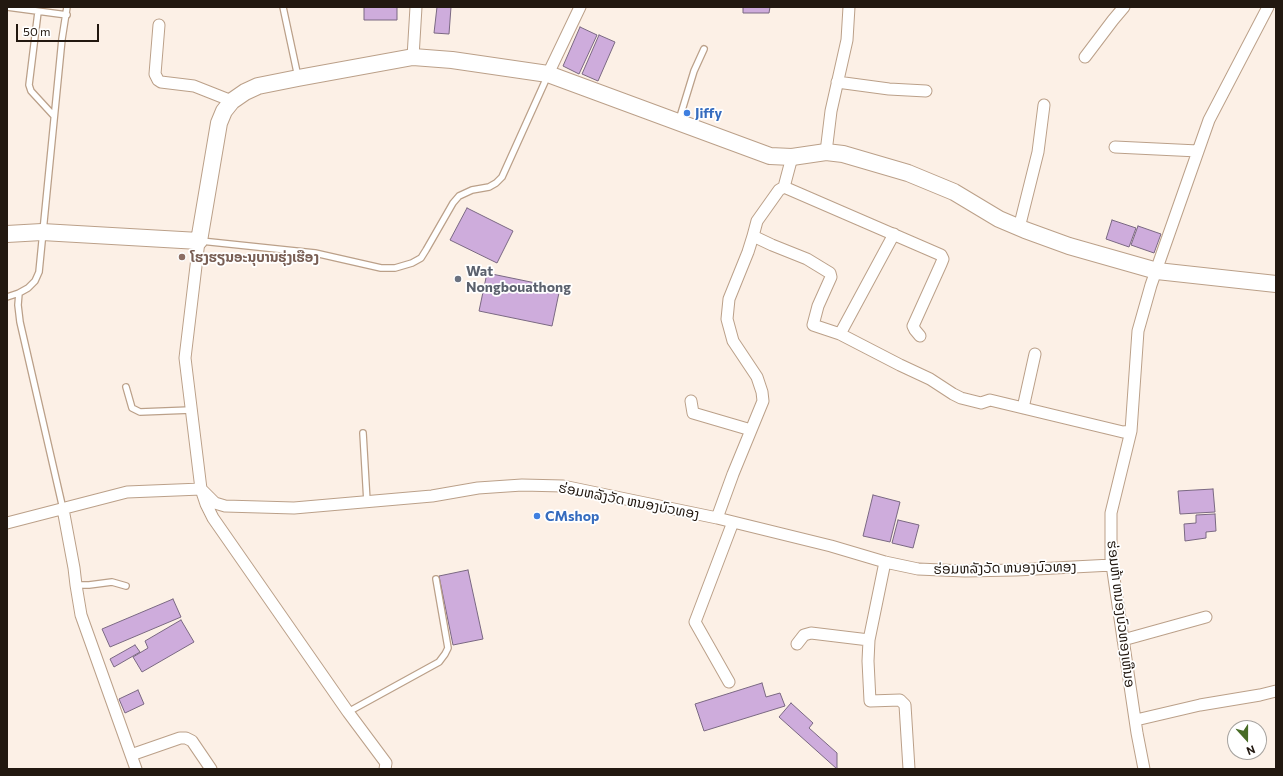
<!DOCTYPE html>
<html>
<head>
<meta charset="utf-8">
<style>
  body { margin:0 }
  #map { position:relative; width:1283px; height:776px; overflow:hidden; background:#fcf0e6; font-family:Commissioner,sans-serif }
  canvas { display:block }
  .frame { position:absolute; inset:0; border:8px solid #221810; pointer-events:none }
  .north { position:absolute; left:1227px; top:720px; width:40px; height:40px; box-sizing:border-box; background:#fff; border:1px solid #a7a39f; border-radius:50%; rotate:159deg; font-size:11px; font-weight:700; line-height:16px; text-align:center; color:#221810 }
  .north::after { content:''; display:block; margin:auto; width:14px; height:18px; background:#486c26; clip-path:polygon(50% 0,100% 100%,50% 72%,0 100%) }
  .scale { position:absolute; left:16px; top:24px; width:83px; height:18px; box-sizing:border-box; border:2px solid #221810; border-top:0; padding-left:5px; font-size:12px; line-height:14px; white-space:nowrap; color:#221810; -webkit-text-stroke:3px #fff; paint-order:stroke }
</style>
</head>
<body>
<div id="map">
<canvas width="1283" height="776"></canvas>
<div class="frame"></div>
<div class="north">N</div>
<div class="scale">50 m</div>
</div>
<script>
const ctx = document.querySelector('canvas').getContext('2d');
ctx.lineJoin = 'round';
function fillPath(path, color) {
  ctx.fillStyle = color;
  ctx.fill(path, 'evenodd');
}
function toPath(rows) {
  const path = new Path2D();
  for (const r of rows) {
    path.moveTo(r[0], r[1]);
    for (let i = 2; i < r.length; i += 2) path.lineTo(r[i], r[i + 1]);
  }
  return path;
}
function strokePath(path, color, width, dash) {
  ctx.strokeStyle = color;
  ctx.lineWidth = width;
  ctx.lineCap = dash ? 'butt' : 'round';
  ctx.setLineDash(dash || []);
  ctx.stroke(path);
}
function drawText(font, color, halo, rows, align = 'center') {
  ctx.font = font + ' Commissioner,"Noto Sans Lao",sans-serif';
  ctx.lineWidth = 3.5;
  ctx.setLineDash([]);
  ctx.textBaseline = 'middle';
  ctx.strokeStyle = halo;
  ctx.fillStyle = color;
  for (const [text, x, y, turn = 0] of rows) {
    ctx.save();
    ctx.translate(x, y);
    ctx.rotate((+turn || 0) * Math.PI / 180);
    ctx.textAlign = isNaN(turn) ? turn : align;
    if (halo) ctx.strokeText(text, 0, 0);
    ctx.fillText(text, 0, 0);
    ctx.restore();
  }
}
const building = toPath([
  [364,7,397,7,397,20,364,20,364,7],
  [437,7,451,7,449,34,434,33,437,7],
  [743,7,770,7,769,13,743,13,743,7],
  [580,27,597,35,579,74,563,66,580,27],
  [599,35,615,42,598,81,582,74,599,35],
  [467,208,513,231,497,263,450,240,467,208],
  [1112,220,1136,228,1129,247,1106,239,1112,220],
  [1138,226,1161,234,1154,253,1131,245,1138,226],
  [487,273,560,288,552,326,479,311,487,273],
  [1213,489,1215,512,1180,514,1178,491,1213,489],
  [873,495,900,502,890,542,863,536,873,495],
  [1215,514,1216,531,1206,532,1206,538,1185,541,1184,524,1196,523,1196,515,1215,514],
  [898,520,919,525,913,548,892,543,898,520],
  [468,570,483,639,453,645,439,576,468,570],
  [173,599,181,617,110,647,102,629,173,599],
  [181,620,194,642,142,672,133,657,148,648,145,641,181,620],
  [135,645,140,652,114,667,110,659,135,645],
  [762,683,766,697,780,693,785,706,704,731,695,704,762,683],
  [138,690,144,704,125,713,119,699,138,690],
  [791,703,813,723,809,728,837,753,837,769,779,717,791,703]
]);
fillPath(building, '#ceacdc');
strokePath(building, '#7a6882', 1);
const lane = toPath([
  [7,7,67,15],
  [283,7,298,77],
  [38,12,29,85,31,91,54,116],
  [679,120,694,71,704,49],
  [201,241,315,253,381,268,395,268,412,263,421,258,426,250,453,203,459,196,472,190,489,187,496,183,502,177,548,75],
  [7,297,19,293],
  [126,387,132,408,140,412,191,410],
  [363,433,367,502],
  [63,509,20,322,18,305,19,293,28,288,35,281,39,272,62,39,67,7],
  [76,585,89,585,112,582,126,586],
  [348,712,439,662,445,654,448,648,436,579]
]);
const street = toPath([
  [159,25,155,74,158,80,161,82,194,86,232,101],
  [413,57,416,7],
  [1085,57,1113,20,1124,7],
  [548,74,580,7],
  [837,82,889,89,926,91],
  [1115,147,1198,151],
  [826,152,831,111,847,40,849,7],
  [792,157,784,187,779,190,757,221,753,236,772,245,807,259,830,273,831,277,818,306,813,325,840,334],
  [784,187,941,255,943,259,941,264,913,326,915,330,920,336],
  [1019,228,1038,152,1044,105],
  [894,234,840,334,900,365,930,379,953,394,961,398,981,403,990,400,1123,432,1131,431],
  [199,241,185,358,201,489,206,504,213,518,348,712,386,763,385,769],
  [691,401,693,413,751,430],
  [1023,408,1035,354],
  [63,509,74,568,76,585,81,615,136,769],
  [717,518,733,474,763,401,762,392,757,377,733,341,727,319,729,299,748,252,753,236],
  [7,523,127,492,201,489,215,503,225,506,294,508,432,496,478,488,522,485,563,486,717,518,831,546,885,562,918,569,965,571,1016,570,1112,565],
  [885,562,869,640,868,661,870,701,900,700,905,705,909,769],
  [1123,640,1206,617],
  [797,644,804,635,811,633,869,640],
  [729,682,695,622,733,522],
  [1136,720,1200,705,1260,695,1276,691],
  [131,755,180,738,186,738,192,741,211,769],
  [1144,769,1137,733,1111,558,1111,513,1131,431,1138,331,1151,285,1209,120,1268,7]
]);
const secondary = toPath([
  [7,234,42,232,199,241,219,123,224,111,232,101,245,92,258,86,298,78,413,57,452,60,548,74,770,156,792,157,826,152,843,154,908,173,954,192,999,219,1025,230,1069,246,1157,271,1276,284]
]);
strokePath(lane, '#bba089', 8);
strokePath(street, '#bba089', 13);
strokePath(secondary, '#bba089', 18);
strokePath(lane, '#fff', 5.5);
strokePath(street, '#fff', 11);
strokePath(secondary, '#fff', 16);
for (const [x, y, r, color] of [
  [687,113,4,"#3f7fe0"],
  [182,257,4,"#8d6e63"],
  [458,279,4,"#6b7280"],
  [537,516,4,"#3f7fe0"]
]) {
  const dot = new Path2D();
  dot.arc(x, y, r, 0, 2 * Math.PI);
  ctx.fillStyle = color;
  ctx.fill(dot);
  strokePath(dot, '#fff', 1.5);
}
drawText('bold 14px', '#366cbe', '#fff', [
  ["Jiffy",695,113],
  ["CMshop",545,516]
], 'left');
drawText('bold 14px', '#785e54', '#fff', [
  ["ໂຮງຮຽນອະນຸບານຮຸ່ງເຮືອງ",190,257]
], 'left');
drawText('bold 14px', '#5b616d', '#fff', [
  ["Wat",466,271],
  ["Nongbouathong",466,287]
], 'left');
drawText('14px', '#221810', '#fff', [
  ["ຮ່ອມຫລັງວັດ ຫນອງບົວທອງ",629,501,11],
  ["ຮ່ອມຫລັງວັດ ຫນອງບົວທອງ",1005,568,-1],
  ["ຮ່ອມຫ້າ ຫນອງບົວທອງເຫືນອ",1121,614,83]
]);
</script>
</body>
</html>
